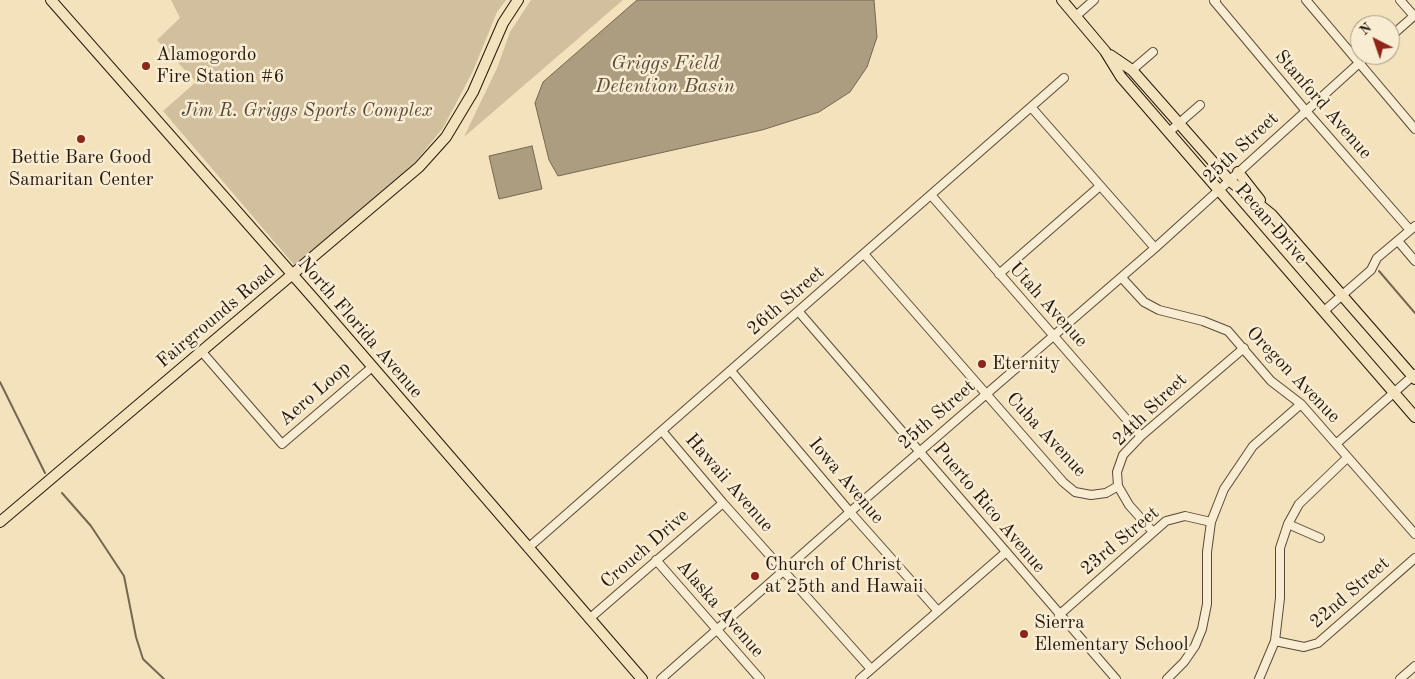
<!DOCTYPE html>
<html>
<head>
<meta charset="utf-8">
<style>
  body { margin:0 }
  #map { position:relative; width:1415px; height:679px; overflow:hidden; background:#f4e2bc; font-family:"Old Standard TT",serif }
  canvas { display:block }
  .north { position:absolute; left:1350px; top:15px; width:50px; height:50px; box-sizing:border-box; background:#f8ecd3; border:1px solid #a39783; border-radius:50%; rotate:319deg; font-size:14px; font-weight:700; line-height:20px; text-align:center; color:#24170c }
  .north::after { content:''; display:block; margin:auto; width:18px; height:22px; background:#8f2418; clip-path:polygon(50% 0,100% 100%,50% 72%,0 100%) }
</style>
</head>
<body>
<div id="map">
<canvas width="1415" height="679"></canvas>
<div class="north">N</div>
</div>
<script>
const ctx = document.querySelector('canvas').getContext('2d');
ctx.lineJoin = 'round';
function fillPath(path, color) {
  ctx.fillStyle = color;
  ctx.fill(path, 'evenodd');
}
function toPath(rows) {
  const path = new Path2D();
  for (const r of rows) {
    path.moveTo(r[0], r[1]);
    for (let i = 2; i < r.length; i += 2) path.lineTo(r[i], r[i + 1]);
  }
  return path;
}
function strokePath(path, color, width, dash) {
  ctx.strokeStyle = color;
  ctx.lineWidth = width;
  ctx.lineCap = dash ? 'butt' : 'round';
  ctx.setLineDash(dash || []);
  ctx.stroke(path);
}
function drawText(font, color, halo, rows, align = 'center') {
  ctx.font = font + ' "Old Standard TT",serif';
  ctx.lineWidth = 5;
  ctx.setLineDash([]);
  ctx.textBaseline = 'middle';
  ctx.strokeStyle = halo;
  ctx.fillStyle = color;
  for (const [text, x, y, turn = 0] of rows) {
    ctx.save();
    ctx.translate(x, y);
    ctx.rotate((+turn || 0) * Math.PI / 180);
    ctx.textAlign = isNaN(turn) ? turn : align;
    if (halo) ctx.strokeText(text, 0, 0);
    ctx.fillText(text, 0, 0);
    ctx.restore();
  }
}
fillPath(toPath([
  [171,0,506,0,497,12,473,71,443,128,410,168,295,266,163,111,196,82,157,40,180,18],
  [531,0,623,0,464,137,497,68,510,32]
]), '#d1bf9e');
const water = toPath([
  [637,0,874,0,877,37,867,67,850,92,819,112,762,130,558,176,549,160,535,103,543,82,637,0],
  [532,146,542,189,499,199,489,156,532,146]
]);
fillPath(water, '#ad9d80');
strokePath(water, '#766752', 1);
strokePath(toPath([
  [1379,271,1415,313],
  [0,382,45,473],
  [62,493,91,526,124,576,136,637,143,659,164,679]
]), '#766752', 2);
const minor = toPath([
  [1216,0,1214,1,1306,111,1410,230],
  [1306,0,1415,129],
  [1400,0,1414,16],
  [1076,16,1094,0],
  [1390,37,1415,15],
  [1132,70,1153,52],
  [1031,107,1155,248],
  [1169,132,1200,105],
  [931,195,1141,436],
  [1398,241,1415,261],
  [864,254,1063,482,1075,492,1091,495,1106,493,1118,486],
  [999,274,1100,186],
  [1122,278,1144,302,1159,310,1203,321,1228,331,1271,381,1301,404,1415,534],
  [1324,311,1371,270,1377,258,1415,226],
  [799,312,1116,679],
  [202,352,282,444,371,368],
  [731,371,850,512,937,610],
  [662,431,723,503,871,669],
  [1336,444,1415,374],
  [1288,524,1320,538],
  [1153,532,1129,505,1118,486,1117,472,1123,455,1141,436,1244,348],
  [528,548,1064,78],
  [656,560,760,679],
  [1059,615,1166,521,1185,516,1211,522],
  [589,619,723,503],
  [1275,641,1304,647,1318,643,1415,558],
  [661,679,850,512,1155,248,1368,55],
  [860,679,1005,553],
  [1167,679,1184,662,1195,646,1202,629,1207,604,1207,552,1211,522,1224,489,1253,446,1301,404],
  [1259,679,1275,641,1280,598,1280,548,1288,524,1299,504,1347,458],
  [1400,679,1415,666]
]);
const major = toPath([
  [51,0,314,299,642,679],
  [1062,0,1105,51,1121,77,1415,417],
  [1110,55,1132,70,1229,180,1272,215,1415,379],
  [1238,172,1260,200],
  [0,522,419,167,446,137,473,92,503,23,518,0]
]);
strokePath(minor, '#584a38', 10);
strokePath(major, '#24170c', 12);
strokePath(minor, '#f8ecd3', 8);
strokePath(major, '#f4e2bc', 10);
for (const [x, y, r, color] of [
  [146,66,5,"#8f2418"],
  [81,139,5,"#8f2418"],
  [982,364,5,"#8f2418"],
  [755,576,5,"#8f2418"],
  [1024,634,5,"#8f2418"]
]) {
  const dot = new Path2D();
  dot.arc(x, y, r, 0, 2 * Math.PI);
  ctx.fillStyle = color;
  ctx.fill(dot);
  strokePath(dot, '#f8ecd3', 2);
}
drawText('19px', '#24170c', '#f8ecd3', [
  ["Alamogordo",156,55],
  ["Fire Station #6",156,77],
  ["Bettie Bare Good",81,158,"center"],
  ["Samaritan Center",81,180,"center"],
  ["Eternity",992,364],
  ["Church of Christ",765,565],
  ["at 25th and Hawaii",765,587],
  ["Sierra",1034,623],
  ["Elementary School",1034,645]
], 'left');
drawText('19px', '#24170c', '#f8ecd3', [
  ["Stanford Avenue",1323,105,49],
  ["25th Street",1241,148,-43],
  ["Pecan Drive",1271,224,49],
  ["26th Street",786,301,-41],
  ["Utah Avenue",1048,305,48],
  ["Fairgrounds Road",216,317,-40],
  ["North Florida Avenue",360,328,49],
  ["Oregon Avenue",1293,375,46],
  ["Aero Loop",315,394,-41],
  ["24th Street",1150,410,-44],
  ["25th Street",937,415,-41],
  ["Cuba Avenue",1046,435,47],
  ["Iowa Avenue",846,481,50],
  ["Hawaii Avenue",729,483,49],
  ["Puerto Rico Avenue",989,508,50],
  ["23rd Street",1120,541,-40],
  ["Crouch Drive",645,549,-41],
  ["22nd Street",1350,593,-41],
  ["Alaska Avenue",720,609,49]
]);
drawText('italic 19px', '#584938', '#f8ecd3', [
  ["Jim R. Griggs Sports Complex",307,111]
]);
drawText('italic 20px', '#5b4d3a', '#f8ecd3', [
  ["Griggs Field",665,64],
  ["Detention Basin",665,87]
]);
</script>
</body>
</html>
